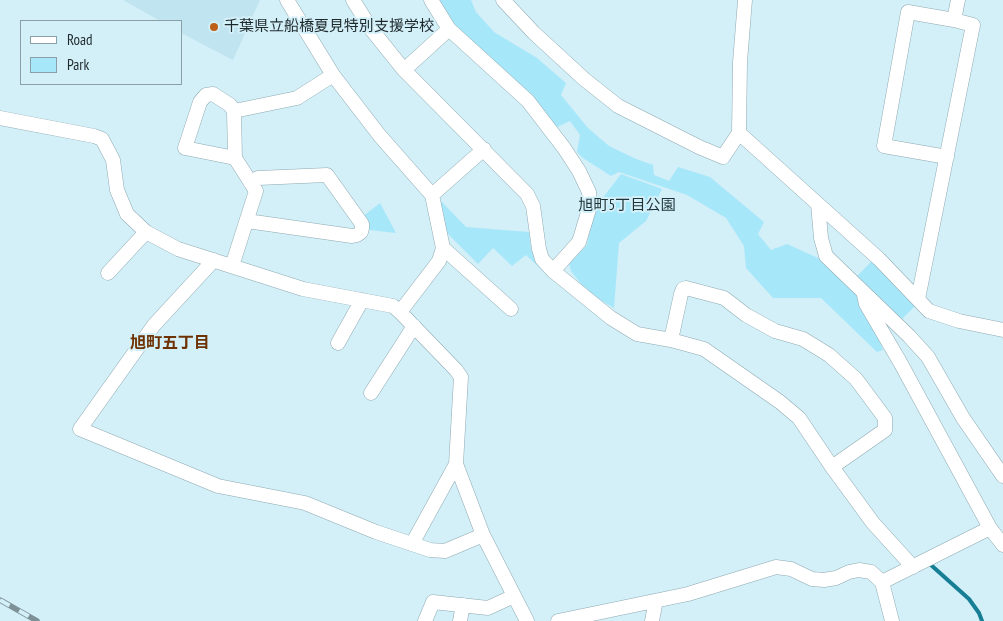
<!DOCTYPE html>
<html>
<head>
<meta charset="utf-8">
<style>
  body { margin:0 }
  #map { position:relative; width:1003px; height:621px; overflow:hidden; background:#d3eff8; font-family:"PT Sans Narrow",sans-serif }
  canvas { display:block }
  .legend { position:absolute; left:20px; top:20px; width:162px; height:65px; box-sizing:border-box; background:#d3eff8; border:1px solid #8ba0a6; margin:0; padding:6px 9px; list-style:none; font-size:15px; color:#1e292c }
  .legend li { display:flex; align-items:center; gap:10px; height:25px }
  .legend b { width:25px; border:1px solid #8ba0a6 }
</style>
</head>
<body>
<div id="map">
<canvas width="1003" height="621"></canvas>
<ul class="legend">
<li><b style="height:6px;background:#fff"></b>Road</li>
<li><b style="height:14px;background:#a7e7fa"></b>Park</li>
</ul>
</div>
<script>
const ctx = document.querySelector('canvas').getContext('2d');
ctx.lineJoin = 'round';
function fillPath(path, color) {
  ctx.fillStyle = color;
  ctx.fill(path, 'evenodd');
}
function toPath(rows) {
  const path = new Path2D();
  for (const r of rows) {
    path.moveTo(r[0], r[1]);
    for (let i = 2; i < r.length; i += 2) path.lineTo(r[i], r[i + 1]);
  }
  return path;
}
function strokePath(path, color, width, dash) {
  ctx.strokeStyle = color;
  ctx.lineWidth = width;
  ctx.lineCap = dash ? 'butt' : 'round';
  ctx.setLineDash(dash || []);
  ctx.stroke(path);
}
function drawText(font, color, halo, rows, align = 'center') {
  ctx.font = font + ' "PT Sans Narrow","Noto Sans JP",sans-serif';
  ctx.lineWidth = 4;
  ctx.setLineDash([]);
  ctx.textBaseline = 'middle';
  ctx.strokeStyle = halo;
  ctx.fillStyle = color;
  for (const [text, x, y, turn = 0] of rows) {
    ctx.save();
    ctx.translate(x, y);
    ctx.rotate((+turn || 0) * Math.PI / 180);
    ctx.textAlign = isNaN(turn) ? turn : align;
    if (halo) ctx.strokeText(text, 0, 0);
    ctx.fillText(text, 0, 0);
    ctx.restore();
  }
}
fillPath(toPath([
  [123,0,260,0,233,60,181,33,181,21,160,21]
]), '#c0e4f0');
fillPath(toPath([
  [437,0,471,0,476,12,494,32,537,58,566,83,561,95,588,128,609,146,636,159,653,165,654,175,669,181,678,167,710,177,764,222,758,234,771,250,787,244,818,258,834,268,860,295,883,350,877,352,821,298,773,298,746,268,744,246,726,218,687,195,619,172,611,176,583,158,577,152,580,135,570,121,555,128,455,32],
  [621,174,662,189,646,221,619,243,614,308,597,298,581,284,571,271,569,264,587,245,595,208],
  [439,199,466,227,529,232,531,249,543,271,526,255,512,266,493,248,478,264,445,231],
  [380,203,396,233,370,230,362,217],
  [872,261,917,304,901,320,856,277]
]), '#a7e7fa');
strokePath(toPath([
  [931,565,969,599,979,613,982,621]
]), '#167e95', 4);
const street = toPath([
  [287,0,333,75,380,136,432,195],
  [353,0,371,29,404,70,527,194,533,206,539,249,542,259,553,271,611,318,637,334,671,340,704,349,780,402,799,418,832,467,873,523,913,567],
  [431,0,449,29,528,101,564,148,579,171,589,192,590,206,579,242,553,271],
  [503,0,534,33,584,79,618,106,699,147,723,157,739,133,740,62,745,0],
  [404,70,449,29],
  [234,111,297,98,333,75],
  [0,118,94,136,102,139,113,160,117,190,127,214,146,232,178,249,303,289,393,306,400,312,456,370,461,377,456,464,483,535,527,621],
  [739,133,879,259,929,311,959,321,1003,330],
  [947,157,884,146,908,12,954,20],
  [818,204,821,238,826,256,909,336,928,357,963,418,1003,476],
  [247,221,352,236,357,235,361,232,362,228,362,224,327,175,258,178,250,182],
  [443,248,511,309],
  [214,260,154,325,80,429,218,486,305,503,376,532,430,550,445,551,483,535],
  [232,266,256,191,235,158,234,111,230,105,213,94,206,95,200,102,185,148,235,158],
  [108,273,146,232],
  [864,295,866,304,900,362,990,528,1003,545],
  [918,299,973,25,954,20,958,0],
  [400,312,439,261,443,248,432,195,484,149],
  [671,340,681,294,683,289,686,288,724,298,746,315,775,331,803,339,829,355,856,379,885,418,885,430,832,467],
  [338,343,362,300],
  [371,393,414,326],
  [412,544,456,464],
  [882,582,990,528],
  [425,621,433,602,488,608,514,596],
  [460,621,463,605],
  [558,621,688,594,776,567,791,569,812,579,824,580,836,578,849,572,859,570,871,572,882,582,892,621],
  [652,621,655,605,654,602]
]);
strokePath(street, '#8ea9b1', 15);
strokePath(street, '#fff', 14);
const rail = toPath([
  [0,600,37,621]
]);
strokePath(rail, '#7d9197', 5.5);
strokePath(rail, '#d3eff8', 4, [11]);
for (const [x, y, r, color] of [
  [214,27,5,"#be5f18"]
]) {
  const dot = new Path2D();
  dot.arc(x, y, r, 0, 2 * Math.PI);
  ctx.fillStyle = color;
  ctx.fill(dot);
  strokePath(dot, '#d3eff8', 2);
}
drawText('15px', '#1e292c', '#d3eff8', [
  ["千葉県立船橋夏見特別支援学校",224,27]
], 'left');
drawText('15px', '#1d3339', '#d3eff8', [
  ["旭町5丁目公園",627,206]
]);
drawText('bold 16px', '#6e3202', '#d3eff8', [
  ["旭町五丁目",170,343]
]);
</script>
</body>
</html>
